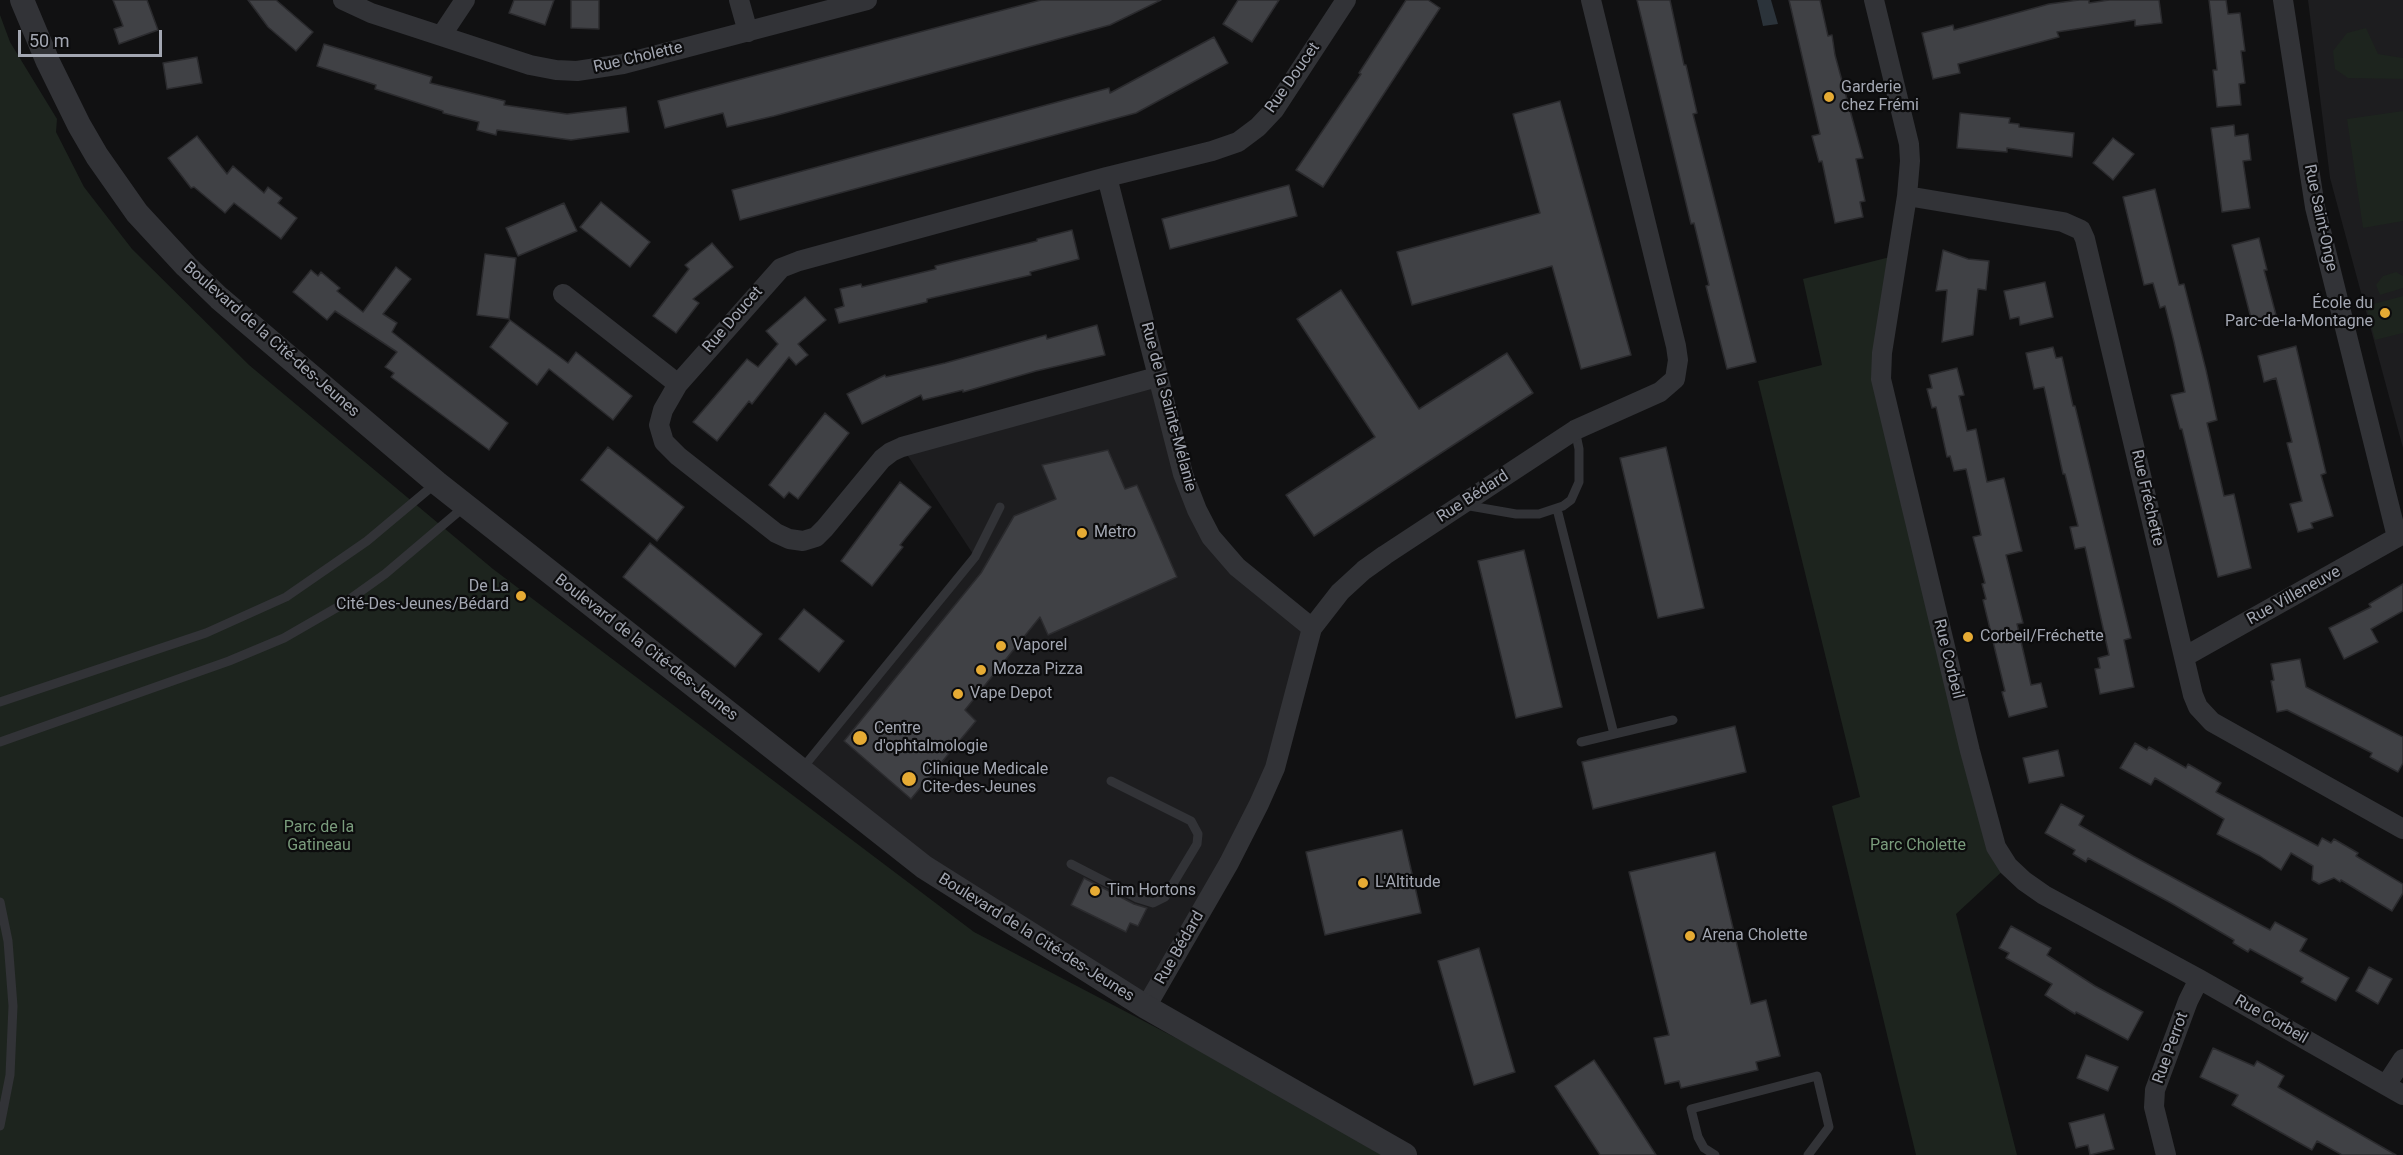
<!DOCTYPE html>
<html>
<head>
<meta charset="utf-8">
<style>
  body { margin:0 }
  #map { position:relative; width:2403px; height:1155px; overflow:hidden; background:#111112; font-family:Roboto,sans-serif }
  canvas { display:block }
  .scale { position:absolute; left:18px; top:30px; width:144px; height:27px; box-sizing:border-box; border:3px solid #a3a7b2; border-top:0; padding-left:8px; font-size:18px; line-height:21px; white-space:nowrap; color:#a3a7b2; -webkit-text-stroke:4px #0c0c0d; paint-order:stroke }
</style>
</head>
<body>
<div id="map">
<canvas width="2403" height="1155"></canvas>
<div class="scale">50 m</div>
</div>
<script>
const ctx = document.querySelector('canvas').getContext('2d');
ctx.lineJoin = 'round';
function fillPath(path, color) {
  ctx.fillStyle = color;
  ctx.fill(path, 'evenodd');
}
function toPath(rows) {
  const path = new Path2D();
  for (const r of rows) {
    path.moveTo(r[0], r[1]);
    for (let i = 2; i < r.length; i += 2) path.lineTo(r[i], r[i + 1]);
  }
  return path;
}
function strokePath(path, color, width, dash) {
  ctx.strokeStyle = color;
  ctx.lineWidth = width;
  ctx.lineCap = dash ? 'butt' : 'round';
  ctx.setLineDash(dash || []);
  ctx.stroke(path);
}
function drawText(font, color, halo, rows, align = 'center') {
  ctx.font = font + ' Roboto,sans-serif';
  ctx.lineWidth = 4.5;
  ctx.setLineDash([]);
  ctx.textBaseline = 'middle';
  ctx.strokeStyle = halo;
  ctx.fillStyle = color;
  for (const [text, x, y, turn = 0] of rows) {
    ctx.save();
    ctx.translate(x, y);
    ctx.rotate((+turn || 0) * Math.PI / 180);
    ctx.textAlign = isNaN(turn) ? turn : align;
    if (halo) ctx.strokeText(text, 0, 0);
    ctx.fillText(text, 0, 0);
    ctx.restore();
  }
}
fillPath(toPath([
  [2308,0,2403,0,2403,448,2330,178],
  [1157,377,1211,537,1312,628,1275,768,1146,1007,801,770,975,557,902,447]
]), '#1d1d1f');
fillPath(toPath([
  [0,15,10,42,57,119,56,132,84,187,132,249,249,365,493,569,974,932,1399,1155,0,1155],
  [2366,28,2378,54,2403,58,2403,79,2348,78,2335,69,2333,51,2347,33],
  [2403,111,2403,221,2363,228,2347,119],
  [1898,255,1881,379,2008,866,1956,914,2017,1155,1916,1155,1832,806,1860,797,1758,381,1822,365,1803,279],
  [2396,272,2403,276,2403,288,2380,295,2376,285,2383,276],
  [2403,296,2403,333,2375,340,2366,306]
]), '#1d241e');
fillPath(toPath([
  [1757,0,1771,0,1778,24,1763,26]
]), '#2b333a');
const building = toPath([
  [113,0,147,0,158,30,119,44,114,29,123,26,113,0],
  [248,0,276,0,313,32,296,51,268,27,248,0],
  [514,0,554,0,545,25,509,13,514,0],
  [571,0,599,0,599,29,571,28,571,0],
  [1041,0,1161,0,1110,25,774,116,727,127,723,113,665,128,658,101,1041,0],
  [1238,0,1279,0,1252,42,1223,24,1238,0],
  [1406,0,1428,0,1440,8,1323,187,1296,170,1361,74,1359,73,1406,0],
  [1637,0,1670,0,1684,65,1686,65,1697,113,1693,114,1756,362,1727,369,1706,286,1709,285,1694,223,1691,224,1637,0],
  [1789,0,1820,0,1828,36,1832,35,1835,55,1863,158,1856,159,1865,201,1860,202,1863,217,1835,223,1822,161,1819,162,1812,136,1820,134,1789,0],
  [2079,0,2089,0,2089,3,2109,0,2159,0,2162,23,2135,26,2135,20,2057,32,2059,37,1958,64,1960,73,1933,79,1922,33,1953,25,1954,30,2049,4,2079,0],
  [2209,0,2226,0,2228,14,2240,13,2245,51,2241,51,2245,83,2239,84,2241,105,2217,107,2213,70,2217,70,2209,0],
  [1214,37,1228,63,1136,113,740,220,732,190,1109,88,1110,93,1214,37],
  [324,44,432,77,430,83,505,101,504,105,567,114,626,107,629,132,571,140,497,130,496,135,477,130,479,122,443,113,443,111,375,89,376,85,317,66,324,44],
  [197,57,202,83,167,89,163,63,197,57],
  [1560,101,1631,355,1581,369,1552,266,1412,305,1397,252,1540,213,1513,114,1560,101],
  [1960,113,2010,118,2009,123,2019,124,2019,127,2074,133,2072,157,2007,148,2007,152,1957,148,1960,113],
  [2234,125,2235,136,2248,134,2251,160,2243,161,2250,208,2222,212,2211,128,2234,125],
  [197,136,227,174,233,166,264,193,268,187,282,198,278,203,297,218,281,239,234,203,225,213,194,187,191,188,168,158,197,136],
  [2113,138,2134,154,2113,180,2093,163,2113,138],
  [1289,185,1297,216,1170,249,1162,219,1289,185],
  [2155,189,2179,285,2184,284,2206,370,2217,420,2207,423,2224,496,2234,494,2251,568,2218,577,2182,429,2180,429,2171,395,2185,392,2174,342,2165,306,2160,308,2153,283,2144,285,2123,197,2155,189],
  [601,202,650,242,630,267,580,227,601,202],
  [564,203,577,231,518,256,506,228,564,203],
  [1072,230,1079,259,1030,272,1031,275,927,299,927,302,839,323,835,309,844,306,840,289,861,284,862,287,936,269,935,266,1037,241,1037,239,1072,230],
  [2259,238,2267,270,2264,270,2276,315,2252,322,2232,245,2259,238],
  [712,243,733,267,693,299,699,303,676,333,653,316,689,269,685,265,712,243],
  [1943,250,1968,259,1989,261,1986,290,1978,289,1973,335,1942,342,1947,290,1936,291,1943,250],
  [485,254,516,258,509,319,477,315,485,254],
  [396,267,411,279,383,314,397,323,392,332,508,423,489,450,391,377,394,373,385,367,397,352,335,311,327,320,293,292,311,270,318,276,321,272,340,288,337,291,363,312,396,267],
  [2045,282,2053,317,2020,325,2019,317,2010,319,2004,291,2045,282],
  [1341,290,1419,409,1507,353,1533,393,1314,536,1286,495,1375,437,1297,319,1341,290],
  [805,297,826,320,798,344,808,355,796,365,789,357,752,404,749,401,717,441,693,422,747,359,758,367,778,344,766,331,805,297],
  [510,320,568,363,576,352,632,396,613,420,549,369,537,385,490,347,510,320],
  [1097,325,1105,355,1036,371,963,392,963,390,923,400,921,395,862,424,847,394,885,375,886,377,945,363,1046,335,1047,339,1097,325],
  [2296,346,2326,473,2321,475,2333,516,2311,523,2313,528,2298,532,2290,504,2302,501,2287,443,2292,442,2276,378,2264,382,2258,356,2296,346],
  [2053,347,2056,358,2062,357,2073,406,2075,406,2131,638,2124,640,2134,687,2100,694,2095,669,2100,668,2098,658,2109,655,2085,547,2075,549,2070,527,2078,526,2065,474,2063,474,2044,387,2034,389,2026,353,2053,347],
  [1957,368,1964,395,1959,396,1967,431,1976,429,1987,482,2004,478,2022,551,2006,555,2023,623,2017,624,2031,685,2041,683,2047,707,2009,717,2002,692,2005,691,1983,600,1986,599,1982,584,1985,583,1973,537,1981,535,1966,469,1954,471,1950,456,1947,457,1936,407,1932,408,1927,389,1932,388,1929,375,1957,368],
  [825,413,849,433,798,499,789,492,784,498,769,485,825,413],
  [608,447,684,507,657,541,581,480,608,447],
  [1666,447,1704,608,1658,618,1620,458,1666,447],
  [1108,450,1125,489,1137,485,1177,577,1048,635,1040,617,965,710,976,721,911,799,844,741,981,573,1014,516,1056,499,1042,465,1108,450],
  [900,482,931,507,900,545,903,547,872,586,841,561,900,482],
  [650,543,762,634,735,667,623,577,650,543],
  [1524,550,1562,707,1516,718,1478,561,1524,550],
  [2403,584,2403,611,2371,629,2378,642,2344,659,2329,628,2371,607,2369,604,2403,584],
  [804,609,844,641,819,672,779,639,804,609],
  [2300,659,2306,687,2403,737,2403,763,2398,772,2370,757,2372,753,2337,735,2287,710,2277,712,2271,681,2274,680,2271,664,2300,659],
  [1735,726,1746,772,1593,809,1582,762,1735,726],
  [2135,743,2147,750,2149,747,2186,768,2188,764,2221,783,2216,792,2318,846,2322,838,2331,843,2334,839,2358,853,2356,856,2403,884,2403,893,2392,911,2341,880,2340,882,2334,878,2319,884,2312,880,2313,866,2291,853,2281,870,2260,856,2217,834,2224,819,2155,778,2151,785,2120,768,2135,743],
  [2058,750,2064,776,2029,783,2023,758,2058,750],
  [2061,804,2084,816,2079,825,2133,856,2270,930,2275,922,2307,939,2300,951,2349,978,2336,1001,2301,982,2303,978,2250,949,2248,952,2233,943,2234,940,2171,903,2088,858,2086,862,2073,854,2075,850,2045,833,2061,804],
  [1402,830,1421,913,1325,935,1306,852,1402,830],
  [1715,852,1751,1004,1766,1000,1780,1056,1756,1062,1758,1070,1681,1088,1679,1081,1665,1084,1654,1038,1669,1035,1629,872,1715,852],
  [1084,878,1134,904,1147,908,1138,926,1130,923,1126,932,1071,905,1084,878],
  [2011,926,2051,948,2047,955,2095,986,2143,1012,2128,1040,2076,1012,2075,1014,2045,995,2052,984,2006,958,2009,953,1999,948,2011,926],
  [1479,948,1515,1072,1474,1085,1438,961,1479,948],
  [2369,967,2392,979,2378,1004,2356,991,2369,967],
  [2213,1048,2254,1066,2257,1061,2284,1076,2278,1087,2396,1155,2342,1155,2317,1141,2312,1150,2232,1105,2238,1095,2200,1077,2213,1048],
  [2086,1055,2118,1067,2108,1091,2077,1078,2086,1055],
  [1594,1060,1618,1096,1656,1155,1600,1155,1555,1086,1594,1060],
  [2104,1114,2114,1149,2090,1155,2088,1145,2076,1148,2069,1123,2104,1114]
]);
fillPath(building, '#404145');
strokePath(building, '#2b2b2e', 1.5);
strokePath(toPath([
  [1464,505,1516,514,1539,514,1563,506,1571,500,1579,482,1579,449,1575,430],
  [1557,509,1614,734],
  [0,702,206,633,286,597,367,541,435,484],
  [0,742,229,661,284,638,343,604,385,574,464,507],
  [1581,742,1673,720],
  [801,770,975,557,1000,507],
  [1071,864,1137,898,1153,903,1165,897,1197,844,1198,834,1191,821,1111,781],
  [0,902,8,941,13,1006,10,1075,0,1126],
  [1715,1155,1704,1148,1698,1137,1691,1109,1817,1076,1829,1127,1808,1155]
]), '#323337', 9);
strokePath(toPath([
  [343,0,371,13,530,65,556,70,577,71,623,64,867,0],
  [739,0,748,32],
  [1874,0,1909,144,1910,161,1907,196,1882,353,1881,379,1970,751,1996,847,2008,866,2024,881,2044,895,2199,979,2403,1095],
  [2283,0,2315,207,2397,537],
  [441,36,465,0],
  [1107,177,1183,474,1197,510,1211,537,1237,567,1312,628],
  [1907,196,2063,222,2081,230,2085,239,2193,695,2198,707,2212,722,2403,829],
  [563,294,678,384],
  [1157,377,902,447,891,452,882,459,825,528,816,537,803,541,789,539,776,533,678,456,664,442,659,425,663,410,678,384,781,268,799,261,1107,177,1212,151,1238,142,1258,127,1274,110,1346,0],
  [2184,657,2403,534],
  [1146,1007,1229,863,1259,804,1275,768,1312,628,1340,592,1364,570,1385,555,1575,430,1660,392,1675,379,1678,360,1676,346,1591,0],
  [2386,1085,2403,1059],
  [2166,1155,2154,1107,2155,1090,2188,1001,2199,979]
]), '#323337', 20);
strokePath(toPath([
  [22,0,48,62,79,125,97,156,137,213,186,266,219,298,437,483,924,867,1146,1007,1405,1155]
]), '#323337', 24);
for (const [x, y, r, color] of [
  [1829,97,6,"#e6ab34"],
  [2385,313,6,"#e6ab34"],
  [1082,533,6,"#e6ab34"],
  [521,596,6,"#e6ab34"],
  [1968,637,6,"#e6ab34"],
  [1001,646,6,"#e6ab34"],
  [981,670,6,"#e6ab34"],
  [958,694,6,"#e6ab34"],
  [860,738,8,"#e6ab34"],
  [909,779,8,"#e6ab34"],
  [1363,883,6,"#e6ab34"],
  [1095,891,6,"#e6ab34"],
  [1690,936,6,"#e6ab34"]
]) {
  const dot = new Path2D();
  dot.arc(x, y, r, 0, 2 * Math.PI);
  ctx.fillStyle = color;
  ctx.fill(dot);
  strokePath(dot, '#0c0c0d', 2);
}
drawText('16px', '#a3a7b2', '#0c0c0d', [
  ["Rue Cholette",638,58,-13],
  ["Rue Doucet",1293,78,-55],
  ["Rue Saint-Onge",2320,218,78],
  ["Rue Doucet",733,320,-49],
  ["Boulevard de la Cité-des-Jeunes",271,340,41],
  ["Rue de la Sainte-Mélanie",1168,407,75],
  ["Rue Bédard",1473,497,-33],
  ["Rue Fréchette",2147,498,77],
  ["Rue Villeneuve",2294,596,-29],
  ["Boulevard de la Cité-des-Jeunes",646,648,38],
  ["Rue Corbeil",1948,659,76],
  ["Boulevard de la Cité-des-Jeunes",1036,938,32],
  ["Rue Bédard",1180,948,-60],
  ["Rue Corbeil",2271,1020,30],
  ["Rue Perrot",2171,1048,-70]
]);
drawText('16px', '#a3a7b2', '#0c0c0d', [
  ["Garderie",1841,88],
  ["chez Frémi",1841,106],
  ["École du",2373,304,"right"],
  ["Parc-de-la-Montagne",2373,322,"right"],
  ["Metro",1094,533],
  ["De La",509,587,"right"],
  ["Cité-Des-Jeunes/Bédard",509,605,"right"],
  ["Corbeil/Fréchette",1980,637],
  ["Vaporel",1013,646],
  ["Mozza Pizza",993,670],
  ["Vape Depot",970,694],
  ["Centre",874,729],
  ["d'ophtalmologie",874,747],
  ["Clinique Medicale",922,770],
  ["Cite-des-Jeunes",922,788],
  ["L'Altitude",1375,883],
  ["Tim Hortons",1107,891],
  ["Arena Cholette",1702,936]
], 'left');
drawText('16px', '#7a9c7c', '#0c0c0d', [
  ["Parc de la",319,828],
  ["Gatineau",319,846],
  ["Parc Cholette",1918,846]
]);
</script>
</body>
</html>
